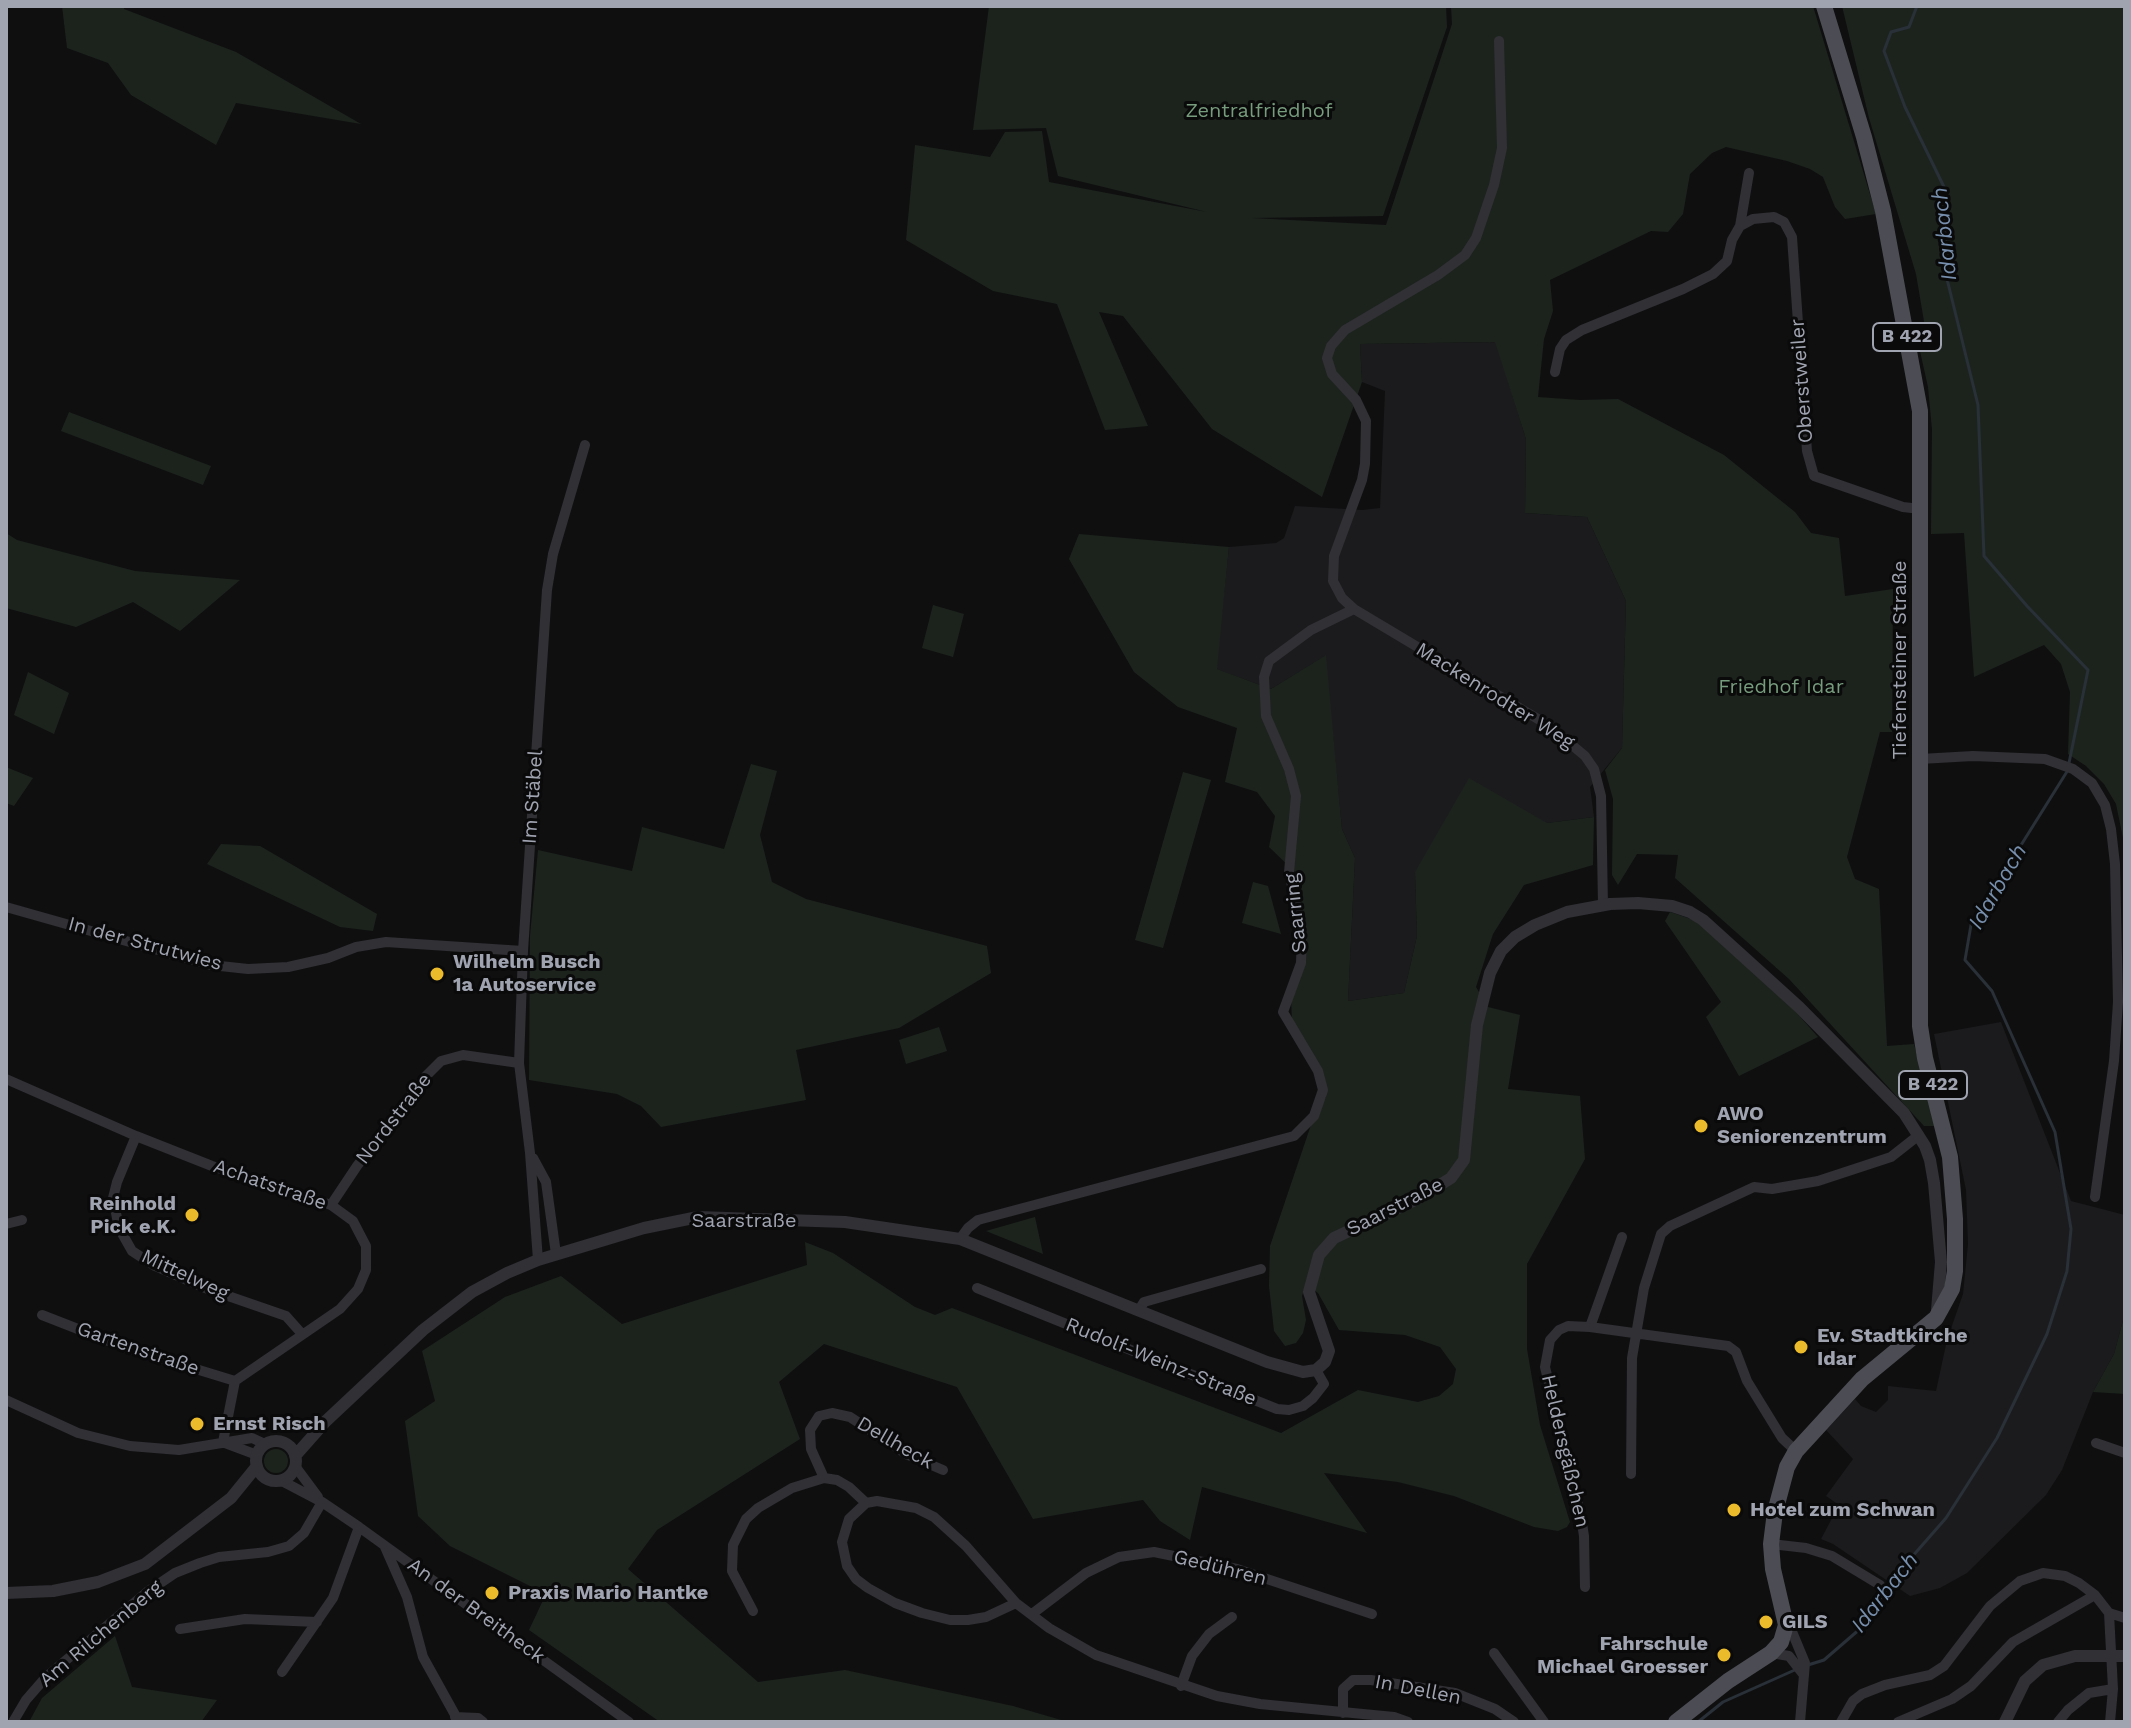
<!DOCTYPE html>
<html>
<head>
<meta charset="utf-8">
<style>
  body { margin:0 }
  #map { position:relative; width:2131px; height:1728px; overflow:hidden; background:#0f0f10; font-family:"Work Sans",sans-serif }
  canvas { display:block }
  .frame { position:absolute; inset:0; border:8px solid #a0a4b1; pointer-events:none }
</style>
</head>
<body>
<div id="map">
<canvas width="2131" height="1728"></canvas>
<div class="frame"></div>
</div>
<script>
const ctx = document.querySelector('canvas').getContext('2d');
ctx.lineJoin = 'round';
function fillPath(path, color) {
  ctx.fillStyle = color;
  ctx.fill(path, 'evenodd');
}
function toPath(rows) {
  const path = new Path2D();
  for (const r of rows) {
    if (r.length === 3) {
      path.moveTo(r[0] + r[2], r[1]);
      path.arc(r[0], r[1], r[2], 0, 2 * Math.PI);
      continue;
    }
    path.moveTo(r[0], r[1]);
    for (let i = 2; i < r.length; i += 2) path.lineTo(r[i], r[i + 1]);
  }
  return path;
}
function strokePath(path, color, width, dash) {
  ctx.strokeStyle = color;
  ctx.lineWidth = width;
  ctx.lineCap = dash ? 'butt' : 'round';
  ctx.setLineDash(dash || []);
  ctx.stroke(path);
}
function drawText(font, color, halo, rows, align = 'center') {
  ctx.font = font + ' "Work Sans",sans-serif';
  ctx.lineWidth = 6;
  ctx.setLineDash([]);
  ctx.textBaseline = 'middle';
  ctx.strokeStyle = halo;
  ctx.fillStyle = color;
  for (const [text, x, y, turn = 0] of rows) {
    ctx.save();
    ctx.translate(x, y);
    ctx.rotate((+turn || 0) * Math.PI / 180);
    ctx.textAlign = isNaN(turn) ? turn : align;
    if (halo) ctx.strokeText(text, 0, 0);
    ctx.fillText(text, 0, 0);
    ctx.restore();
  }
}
fillPath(toPath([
  [1496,342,1526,439,1525,513,1587,517,1626,601,1622,748,1590,787,1594,817,1547,823,1415,872,1417,936,1404,993,1348,1001,1355,858,1342,829,1325,656,1271,689,1216,669,1229,547,1276,543,1284,538,1295,506,1362,510,1380,508,1385,391,1362,382,1360,344],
  [2001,1022,2071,1201,2125,1215,2125,1313,2114,1354,2093,1392,2062,1470,2046,1495,1967,1573,1940,1588,1910,1596,1833,1544,1821,1539,1839,1505,1826,1496,1853,1459,1826,1430,1855,1399,1861,1406,1876,1412,1888,1400,1888,1386,1936,1391,1947,1340,1963,1294,1968,1244,1966,1190,1934,1034]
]), '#1b1b1d');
fillPath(toPath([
  [62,6,124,6,124,9,236,52,361,124,236,103,216,145,131,95,108,63,67,48],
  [989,6,1446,6,1447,27,1383,216,1252,218,1386,225,1452,24,1451,6,1813,6,1876,214,1845,219,1835,207,1823,177,1810,169,1787,161,1726,147,1712,153,1690,174,1683,214,1668,232,1651,231,1550,280,1553,311,1544,339,1538,397,1580,400,1618,399,1724,455,1795,512,1811,533,1839,538,1845,596,1893,589,1892,732,1880,732,1847,857,1855,879,1879,889,1887,1046,1914,1044,1935,1126,1924,1126,1789,979,1675,878,1678,855,1637,854,1618,885,1612,875,1613,799,1605,770,1622,748,1626,601,1587,517,1525,513,1526,439,1495,342,1360,344,1362,382,1322,497,1212,429,1123,316,1099,312,1148,426,1105,430,1057,304,993,291,906,240,915,145,990,157,1005,132,1042,131,1049,182,1207,212,1058,176,1046,128,973,130],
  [1842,6,2125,6,2125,880,2123,838,2116,804,2104,784,2086,766,2068,754,2070,692,2061,664,2044,645,1974,677,1964,533,1931,534,1932,429,1928,387,1918,342,1927,339,1916,274,1869,118],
  [69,412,211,466,203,485,61,431],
  [6,533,17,540,135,571,240,580,180,631,133,602,76,627,6,608],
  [1079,534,1229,547,1217,669,1271,689,1326,655,1342,829,1355,858,1348,1001,1404,993,1417,936,1415,872,1469,778,1547,823,1594,817,1593,865,1524,885,1493,934,1476,987,1488,1007,1520,1015,1508,1089,1580,1096,1585,1159,1527,1264,1527,1349,1540,1425,1570,1522,1567,1527,1558,1531,1534,1527,1454,1496,1398,1482,1324,1473,1367,1533,1202,1487,1190,1540,1160,1521,1143,1500,1033,1519,957,1387,824,1344,779,1382,800,1439,657,1530,628,1569,758,1682,845,1670,1013,1706,1068,1722,660,1722,529,1630,546,1594,450,1546,418,1516,405,1421,435,1401,422,1351,505,1297,561,1276,622,1324,807,1265,805,1242,833,1253,915,1307,935,1315,952,1308,1281,1433,1358,1390,1418,1402,1439,1396,1453,1384,1456,1369,1440,1347,1405,1335,1339,1330,1318,1293,1306,1284,1302,1296,1306,1320,1303,1333,1296,1343,1285,1346,1274,1331,1269,1286,1270,1246,1314,1116,1326,1097,1321,1070,1292,1021,1291,999,1305,964,1295,872,1269,847,1275,816,1257,792,1225,782,1237,728,1178,707,1134,672,1069,559],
  [933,605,964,614,953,657,922,648],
  [28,672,69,693,54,734,14,715],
  [751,764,777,771,760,835,772,882,806,899,987,946,991,973,899,1028,796,1050,806,1100,661,1127,641,1106,617,1094,529,1080,530,936,538,850,632,871,642,827,724,849],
  [6,767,33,778,14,806,6,803],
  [1183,772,1211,780,1163,948,1135,940],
  [221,844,260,846,377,914,373,931,340,927,207,864],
  [1253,882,1268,886,1281,934,1242,923],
  [1670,912,1700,922,1771,984,1818,1037,1739,1076,1706,1017,1721,1002,1665,921],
  [939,1027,947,1051,906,1064,899,1040],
  [1035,1217,1043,1254,986,1231],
  [2125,1313,2125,1394,2093,1392,2114,1354],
  [276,1461,12],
  [115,1636,132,1687,217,1700,201,1722,29,1722,42,1698]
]), '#1c231d');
strokePath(toPath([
  [1917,6,1909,27,1891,32,1884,51,1905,107,1945,189,1946,275,1978,405,1984,556,2027,606,2088,670,2069,763],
  [1808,1665,1824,1660,1868,1622,1890,1582,1946,1518,1997,1438,2047,1334,2067,1271,2071,1229,2055,1132,1992,991,1965,960,1971,925,2068,770],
  [1698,1722,1723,1702,1797,1669]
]), '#293038', 3);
strokePath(toPath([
  [1499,41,1502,148,1494,185,1476,238,1465,255,1438,275,1345,330,1331,346,1327,358,1332,374,1356,400,1366,421,1365,464,1362,480,1334,556,1333,581,1342,598,1354,609,1548,725,1585,756,1594,769,1601,796,1603,905],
  [1740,226,1753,219,1774,217,1784,222,1792,237,1807,451,1814,476,1903,507,1920,509],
  [1555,372,1560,349,1566,340,1582,330,1683,289,1713,274,1727,261,1732,240,1740,226,1749,173],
  [1920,759,1973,756,2045,759,2073,769,2092,783,2105,805,2111,829,2115,864,2118,1002,2114,1061,2095,1197],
  [6,907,211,965,248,969,288,967,328,958,356,947,386,942,523,951],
  [6,1079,136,1136,212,1166,331,1205,353,1221,366,1246,366,1270,358,1289,340,1309,235,1381,223,1442],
  [136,1136,117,1182,113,1198,119,1228,132,1251,155,1266,205,1288,286,1316,302,1334],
  [533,1158,546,1182,556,1254],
  [331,1205,357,1166,426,1076,441,1061,463,1055,519,1063],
  [6,1224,22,1220],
  [960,1239,968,1228,978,1220,1294,1136,1314,1116,1323,1090,1318,1071,1283,1012,1301,963,1302,932,1289,872,1296,796,1289,769,1266,716,1264,677,1269,661,1311,630,1354,609],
  [538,1260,530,1153,519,1063,523,951,547,590,553,554,585,445],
  [977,1288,1277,1409,1289,1410,1303,1406,1313,1398,1324,1384,1316,1370],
  [1139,1310,1144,1302,1261,1269],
  [42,1315,124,1347,235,1381],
  [1590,1327,1622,1237],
  [6,1400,78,1433,130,1446,179,1450,252,1438,265,1444],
  [225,1443,257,1455],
  [2096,1443,2125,1453],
  [295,1466,318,1497],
  [1631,1474,1632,1358,1644,1288,1661,1234,1670,1226,1754,1187,1772,1189,1818,1181,1891,1157,1919,1135],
  [824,1478,811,1449,810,1430,819,1416,832,1413,850,1417,908,1455,943,1470],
  [280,1480,322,1502,359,1527,629,1722],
  [1771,1544,1806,1548,1832,1556,1880,1585],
  [385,1547,407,1597,423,1657,459,1722],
  [1585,1587,1584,1536,1581,1517,1545,1367,1550,1340,1559,1330,1568,1326,1590,1327,1728,1346,1736,1352,1747,1381,1782,1438,1796,1451],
  [1016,1603,986,1617,968,1620,950,1620,922,1613,895,1603,868,1588,856,1579,847,1566,842,1542,849,1519,866,1503,877,1501,916,1508,934,1517,966,1546,1016,1603,1049,1628,1096,1655,1217,1696,1260,1704,1394,1717,1408,1722],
  [753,1611,732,1571,733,1545,746,1519,758,1508,792,1488,824,1478,837,1480,849,1487,866,1503],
  [2109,1613,2113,1689,2110,1722],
  [1032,1614,1086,1573,1119,1557,1154,1552,1237,1569,1372,1614],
  [1788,1622,1805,1663,1800,1722],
  [180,1629,245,1619,317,1622],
  [1494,1653,1544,1722],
  [1771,1653,1789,1656,1803,1674],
  [282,1672,333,1598,359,1527],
  [1181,1686,1192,1656,1209,1634,1232,1617],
  [1343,1713,1343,1689,1353,1680,1371,1680,1455,1693,1495,1709,1514,1722],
  [455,1717,478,1718,483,1722],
  [13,1722,26,1700,46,1677,147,1592,175,1573,200,1563,219,1557,268,1552,289,1546,304,1533,322,1502],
  [1841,1722,1853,1701,1862,1694,1885,1685,1930,1675,1944,1666,1990,1606,2020,1581,2043,1573,2065,1576,2079,1583,2095,1595,2109,1613,2125,1618],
  [1898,1722,1952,1699,1971,1686,2013,1642,2095,1595],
  [2058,1722,2068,1710,2089,1693,2113,1689]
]), '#303035', 10);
strokePath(toPath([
  [276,1461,20],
  [295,1456,326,1421,423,1330,472,1292,507,1273,538,1260,644,1228,698,1217,845,1222,960,1239,1267,1362,1303,1372,1316,1370,1325,1362,1329,1351,1309,1292,1319,1255,1334,1238,1419,1198,1451,1178,1464,1160,1477,1025,1490,973,1501,951,1515,937,1535,925,1567,912,1610,904,1638,903,1672,906,1690,912,1703,920,1799,1007,1904,1113,1925,1146,1930,1160,1934,1183,1941,1262,1937,1310],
  [6,1593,53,1591,98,1582,145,1564,231,1498,257,1466],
  [2005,1722,2025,1681,2043,1665,2075,1656,2125,1656]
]), '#303035', 12);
strokePath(toPath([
  [1676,1722,1728,1681,1771,1653,1781,1642,1786,1625,1773,1569,1771,1544,1775,1512,1787,1467,1796,1451,1862,1379,1936,1318,1952,1289,1955,1271,1955,1219,1950,1157,1925,1058,1920,1026,1920,411,1883,211,1864,137,1824,6]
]), '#4c4d54', 16);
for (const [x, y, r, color] of [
  [437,974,8,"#ecbb2c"],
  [1701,1126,8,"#ecbb2c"],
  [192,1215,8,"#ecbb2c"],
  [1801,1347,8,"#ecbb2c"],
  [197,1424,8,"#ecbb2c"],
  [1734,1510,8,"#ecbb2c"],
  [492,1593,8,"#ecbb2c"],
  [1766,1622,8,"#ecbb2c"],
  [1724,1655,8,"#ecbb2c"]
]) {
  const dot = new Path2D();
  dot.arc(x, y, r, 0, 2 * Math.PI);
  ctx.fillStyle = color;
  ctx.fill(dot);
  strokePath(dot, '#0a0a0b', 3);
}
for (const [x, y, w] of [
  [1907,337,68],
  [1933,1085,68]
]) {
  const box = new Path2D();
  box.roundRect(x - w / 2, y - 14, w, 28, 6);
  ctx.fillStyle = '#0a0a0b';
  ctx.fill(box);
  strokePath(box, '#a0a4b1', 2);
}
drawText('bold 18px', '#a0a4b1', null, [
  ["B 422",1907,337],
  ["B 422",1933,1085]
]);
drawText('20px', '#779c7d', '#0a0a0b', [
  ["Zentralfriedhof",1259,111],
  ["Friedhof Idar",1781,687]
]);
drawText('20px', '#a0a4b1', '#0a0a0b', [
  ["Oberstweiler",1802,381,-94],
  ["Tiefensteiner Straße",1900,660,-90],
  ["Mackenrodter Weg",1495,696,32],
  ["Im Stäbel",533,797,-86],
  ["Saarring",1296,913,-96],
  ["In der Strutwies",145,944,15],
  ["Nordstraße",394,1119,-52],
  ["Achatstraße",270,1185,19],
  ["Saarstraße",1395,1207,-27],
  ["Saarstraße",744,1221],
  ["Mittelweg",185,1275,25],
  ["Gartenstraße",138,1349,19],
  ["Rudolf-Weinz-Straße",1161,1362,22],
  ["Dellheck",895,1443,30],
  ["Heldersgäßchen",1565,1451,77],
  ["Gedühren",1220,1568,14],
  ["An der Breitheck",476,1611,36],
  ["Am Rilchenberg",101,1634,-40],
  ["In Dellen",1418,1690,11]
]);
drawText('bold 20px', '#a0a4b1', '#0a0a0b', [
  ["Wilhelm Busch",453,962],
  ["1a Autoservice",453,985],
  ["AWO",1717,1114],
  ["Seniorenzentrum",1717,1137],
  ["Reinhold",176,1204,"right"],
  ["Pick e.K.",176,1227,"right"],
  ["Ev. Stadtkirche",1817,1336],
  ["Idar",1817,1359],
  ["Ernst Risch",213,1424],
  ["Hotel zum Schwan",1750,1510],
  ["Praxis Mario Hantke",508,1593],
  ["GILS",1782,1622],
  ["Fahrschule",1708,1644,"right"],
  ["Michael Groesser",1708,1667,"right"]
], 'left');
drawText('italic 22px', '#778fac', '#0a0a0b', [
  ["Idarbach",1945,234,-96],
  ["Idarbach",1998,887,-60],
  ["Idarbach",1885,1593,-52]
]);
</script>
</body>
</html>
